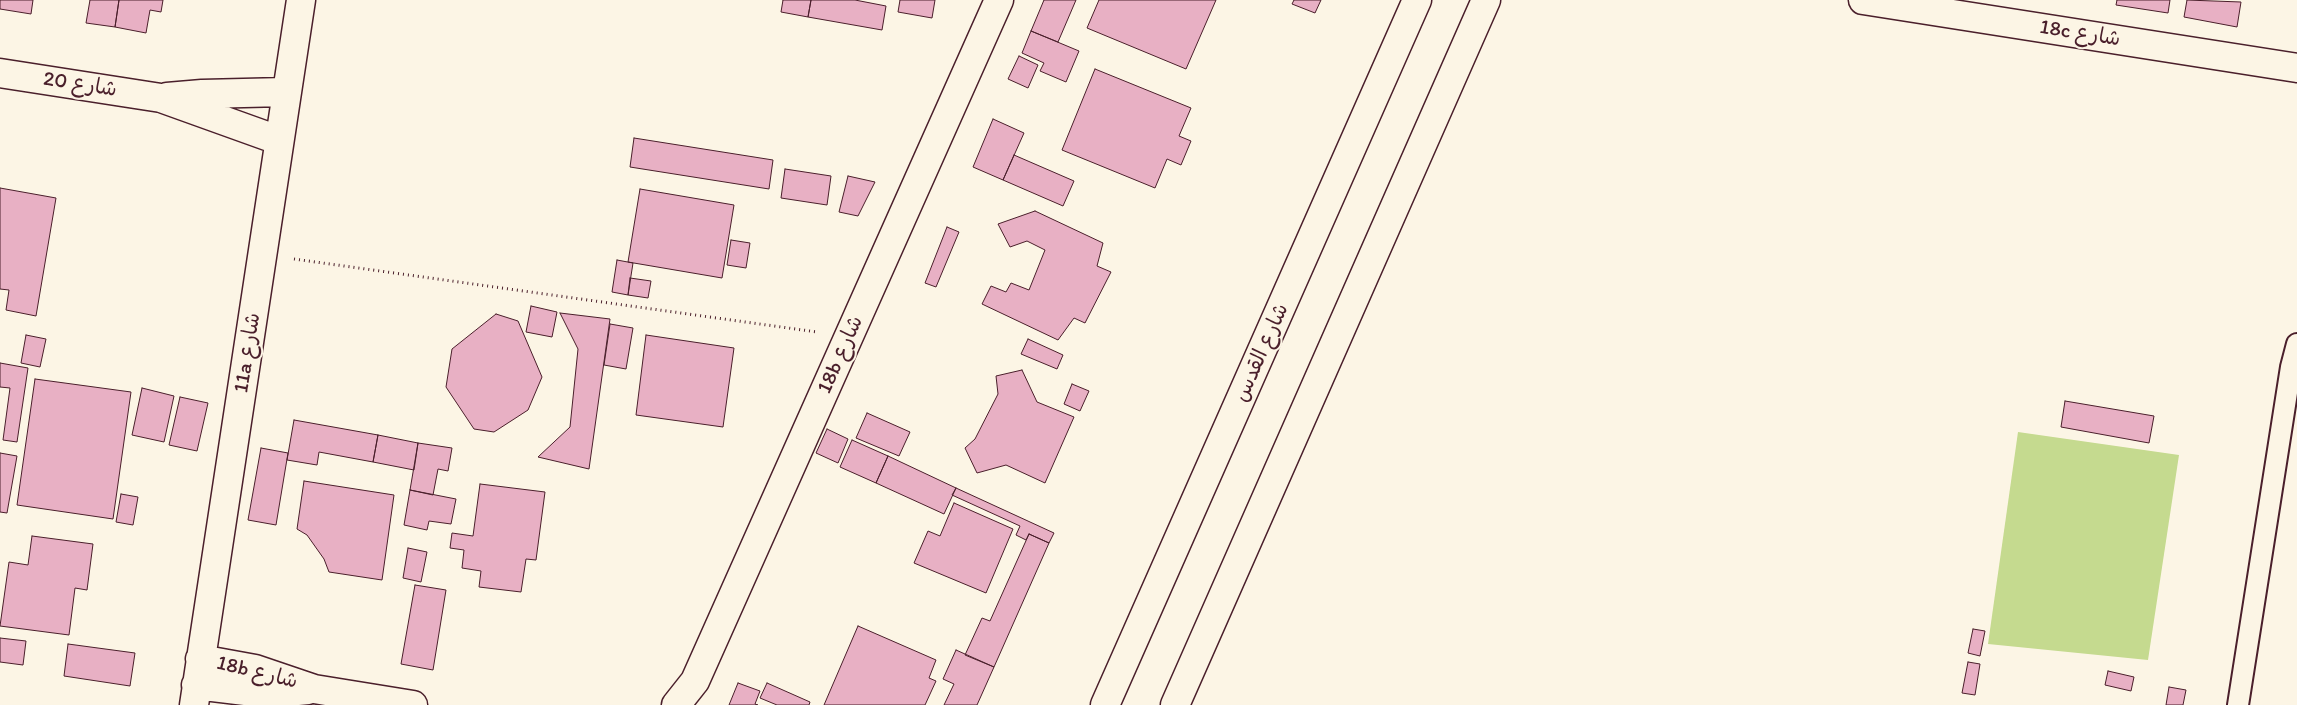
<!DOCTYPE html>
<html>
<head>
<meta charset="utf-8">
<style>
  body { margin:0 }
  canvas { display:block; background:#fcf5e5 }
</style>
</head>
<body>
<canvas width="2297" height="705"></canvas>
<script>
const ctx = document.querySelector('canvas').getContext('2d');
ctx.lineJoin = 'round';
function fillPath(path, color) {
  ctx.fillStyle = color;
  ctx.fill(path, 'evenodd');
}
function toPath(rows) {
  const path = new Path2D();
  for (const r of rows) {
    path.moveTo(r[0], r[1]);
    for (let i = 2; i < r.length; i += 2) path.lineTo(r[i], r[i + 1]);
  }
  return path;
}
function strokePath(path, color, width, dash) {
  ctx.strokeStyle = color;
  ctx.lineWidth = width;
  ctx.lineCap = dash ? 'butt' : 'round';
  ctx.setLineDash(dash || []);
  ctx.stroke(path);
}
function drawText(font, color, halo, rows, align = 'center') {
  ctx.font = font + ' Itim,"Playpen Sans Arabic",sans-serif';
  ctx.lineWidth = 4;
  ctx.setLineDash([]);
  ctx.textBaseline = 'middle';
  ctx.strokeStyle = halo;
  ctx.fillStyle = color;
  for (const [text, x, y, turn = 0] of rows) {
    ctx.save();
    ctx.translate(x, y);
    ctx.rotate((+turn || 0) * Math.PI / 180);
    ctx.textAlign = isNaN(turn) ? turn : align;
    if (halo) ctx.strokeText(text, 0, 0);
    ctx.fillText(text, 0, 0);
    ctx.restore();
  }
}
fillPath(toPath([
  [2018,432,2179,455,2148,660,1988,644]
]), '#c5da8f');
const building = toPath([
  [0,0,33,0,31,14,0,9,0,0],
  [90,0,119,0,115,27,86,23,90,0],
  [119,0,163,0,161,12,150,10,146,33,115,27,119,0],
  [783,0,811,0,808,17,781,12,783,0],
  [811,0,855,0,886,6,882,30,808,17,811,0],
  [900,0,935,0,932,18,898,12,900,0],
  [1044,0,1076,0,1058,42,1031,31,1044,0],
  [1099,0,1216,0,1186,69,1087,28,1099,0],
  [1294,0,1321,0,1315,13,1292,4,1294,0],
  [2117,0,2170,0,2168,13,2116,5,2117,0],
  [2187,0,2241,2,2237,27,2184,17,2187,0],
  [1031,31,1079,51,1066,82,1040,71,1044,63,1022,53,1031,31],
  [1019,56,1038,65,1028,88,1008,79,1019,56],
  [1095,69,1191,108,1179,136,1191,141,1181,165,1167,159,1155,188,1062,150,1095,69],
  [993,119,1024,133,1003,180,973,167,993,119],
  [634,138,773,160,769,189,630,167,634,138],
  [1014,155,1074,181,1063,206,1003,180,1014,155],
  [785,169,831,176,827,205,781,198,785,169],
  [848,176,875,182,858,216,839,212,848,176],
  [0,188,56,198,36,316,6,310,9,290,0,289,0,188],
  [640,189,734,205,722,278,628,262,640,189],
  [1035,211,1103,243,1097,266,1111,272,1085,323,1074,318,1058,340,982,304,991,286,1006,292,1011,283,1029,290,1045,250,1027,241,1010,247,998,224,1035,211],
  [947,227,959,232,936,287,925,283,947,227],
  [731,240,750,243,746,268,727,265,731,240],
  [617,260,633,263,628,295,612,292,617,260],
  [630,278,651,281,648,298,628,295,630,278],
  [531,306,557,312,552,337,526,332,531,306],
  [560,313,610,319,589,469,538,457,570,427,578,349,560,313],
  [496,314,518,321,542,377,528,410,494,432,474,429,446,387,452,349,496,314],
  [610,324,633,328,626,369,604,365,610,324],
  [26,335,46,339,40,367,21,363,26,335],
  [646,335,734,348,723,427,636,415,646,335],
  [1028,339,1063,355,1057,369,1021,354,1028,339],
  [0,363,28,368,17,442,3,440,10,388,0,387,0,363],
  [1022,370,1037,402,1074,417,1045,483,1006,465,977,473,965,448,975,439,998,394,996,376,1022,370],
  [35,379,131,392,113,519,17,505,35,379],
  [1072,384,1089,391,1080,411,1064,404,1072,384],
  [142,388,174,396,164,442,132,435,142,388],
  [180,397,208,403,197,451,169,445,180,397],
  [2065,401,2154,416,2149,443,2061,427,2065,401],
  [867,413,910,432,899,456,856,438,867,413],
  [294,420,378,435,373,462,319,452,317,465,287,460,294,420],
  [827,429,848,439,838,463,816,453,827,429],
  [378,435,418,443,414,470,373,462,378,435],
  [852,440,888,456,876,483,840,467,852,440],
  [418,443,452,448,448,471,438,469,433,495,410,490,418,443],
  [261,448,288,453,276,525,248,520,261,448],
  [0,453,17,456,7,513,0,512,0,453],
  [888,456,956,488,944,514,876,483,888,456],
  [304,481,394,495,382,580,329,572,324,559,307,535,297,529,304,481],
  [480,484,545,492,536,560,526,559,521,592,479,587,481,571,462,568,464,550,450,548,452,533,473,536,480,484],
  [956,488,1054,533,1049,543,1029,534,1026,540,1016,535,1020,526,952,495,956,488],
  [410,490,456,499,451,524,429,521,427,530,404,525,410,490],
  [121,494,138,497,133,525,116,522,121,494],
  [954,503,1013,529,986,593,914,563,928,531,940,536,954,503],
  [1029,534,1049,543,994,667,965,655,982,618,990,621,1029,534],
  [32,536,93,544,87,590,75,588,69,635,0,626,9,562,28,565,32,536],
  [408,548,427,552,421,582,403,578,408,548],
  [415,585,446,590,433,670,401,664,415,585],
  [858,626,936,660,929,678,936,681,925,705,824,705,858,626],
  [1973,629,1985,631,1980,656,1968,653,1973,629],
  [0,638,26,641,23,665,0,662,0,638],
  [68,644,135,653,130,686,64,676,68,644],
  [956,650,994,667,977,705,944,705,954,684,943,679,956,650],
  [1968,662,1980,664,1975,695,1962,693,1968,662],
  [2108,671,2134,677,2131,691,2105,685,2108,671],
  [738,683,760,691,755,704,758,705,729,705,738,683],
  [767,683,810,702,809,705,777,705,760,698,767,683],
  [2169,687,2186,690,2183,705,2166,705,2169,687]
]);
fillPath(building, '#e8b0c4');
strokePath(building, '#4a1f2b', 1);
const service = toPath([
  [2238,705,2291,367,2297,344]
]);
const minor = toPath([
  [1863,0,2297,68],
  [0,73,161,98,278,140],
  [167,97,202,94,285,92],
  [200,659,255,669,314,689,413,705],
  [196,685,269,694,308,690],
  [194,705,301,0],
  [676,705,695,681,999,0]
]);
const secondary = toPath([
  [1105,705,1417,0],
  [1175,705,1486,0]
]);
strokePath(service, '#4a1f2b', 24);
strokePath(minor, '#4a1f2b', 31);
strokePath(secondary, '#4a1f2b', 31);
strokePath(toPath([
  [294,259,817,332]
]), '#4a1f2b', 3, [1, 4]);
strokePath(service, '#fcf5e5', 20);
strokePath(minor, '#fcf5e5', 28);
strokePath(secondary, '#fcf5e5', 28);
drawText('21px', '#4a1f2b', '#fcf5e5', [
  ["18c شارع",2080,34,9],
  ["شارع 20",80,85,9],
  ["11a شارع",248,353,-81],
  ["شارع القدس",1262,353,-66],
  ["18b شارع",841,355,-66],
  ["18b شارع",257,673,14]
]);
</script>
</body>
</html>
